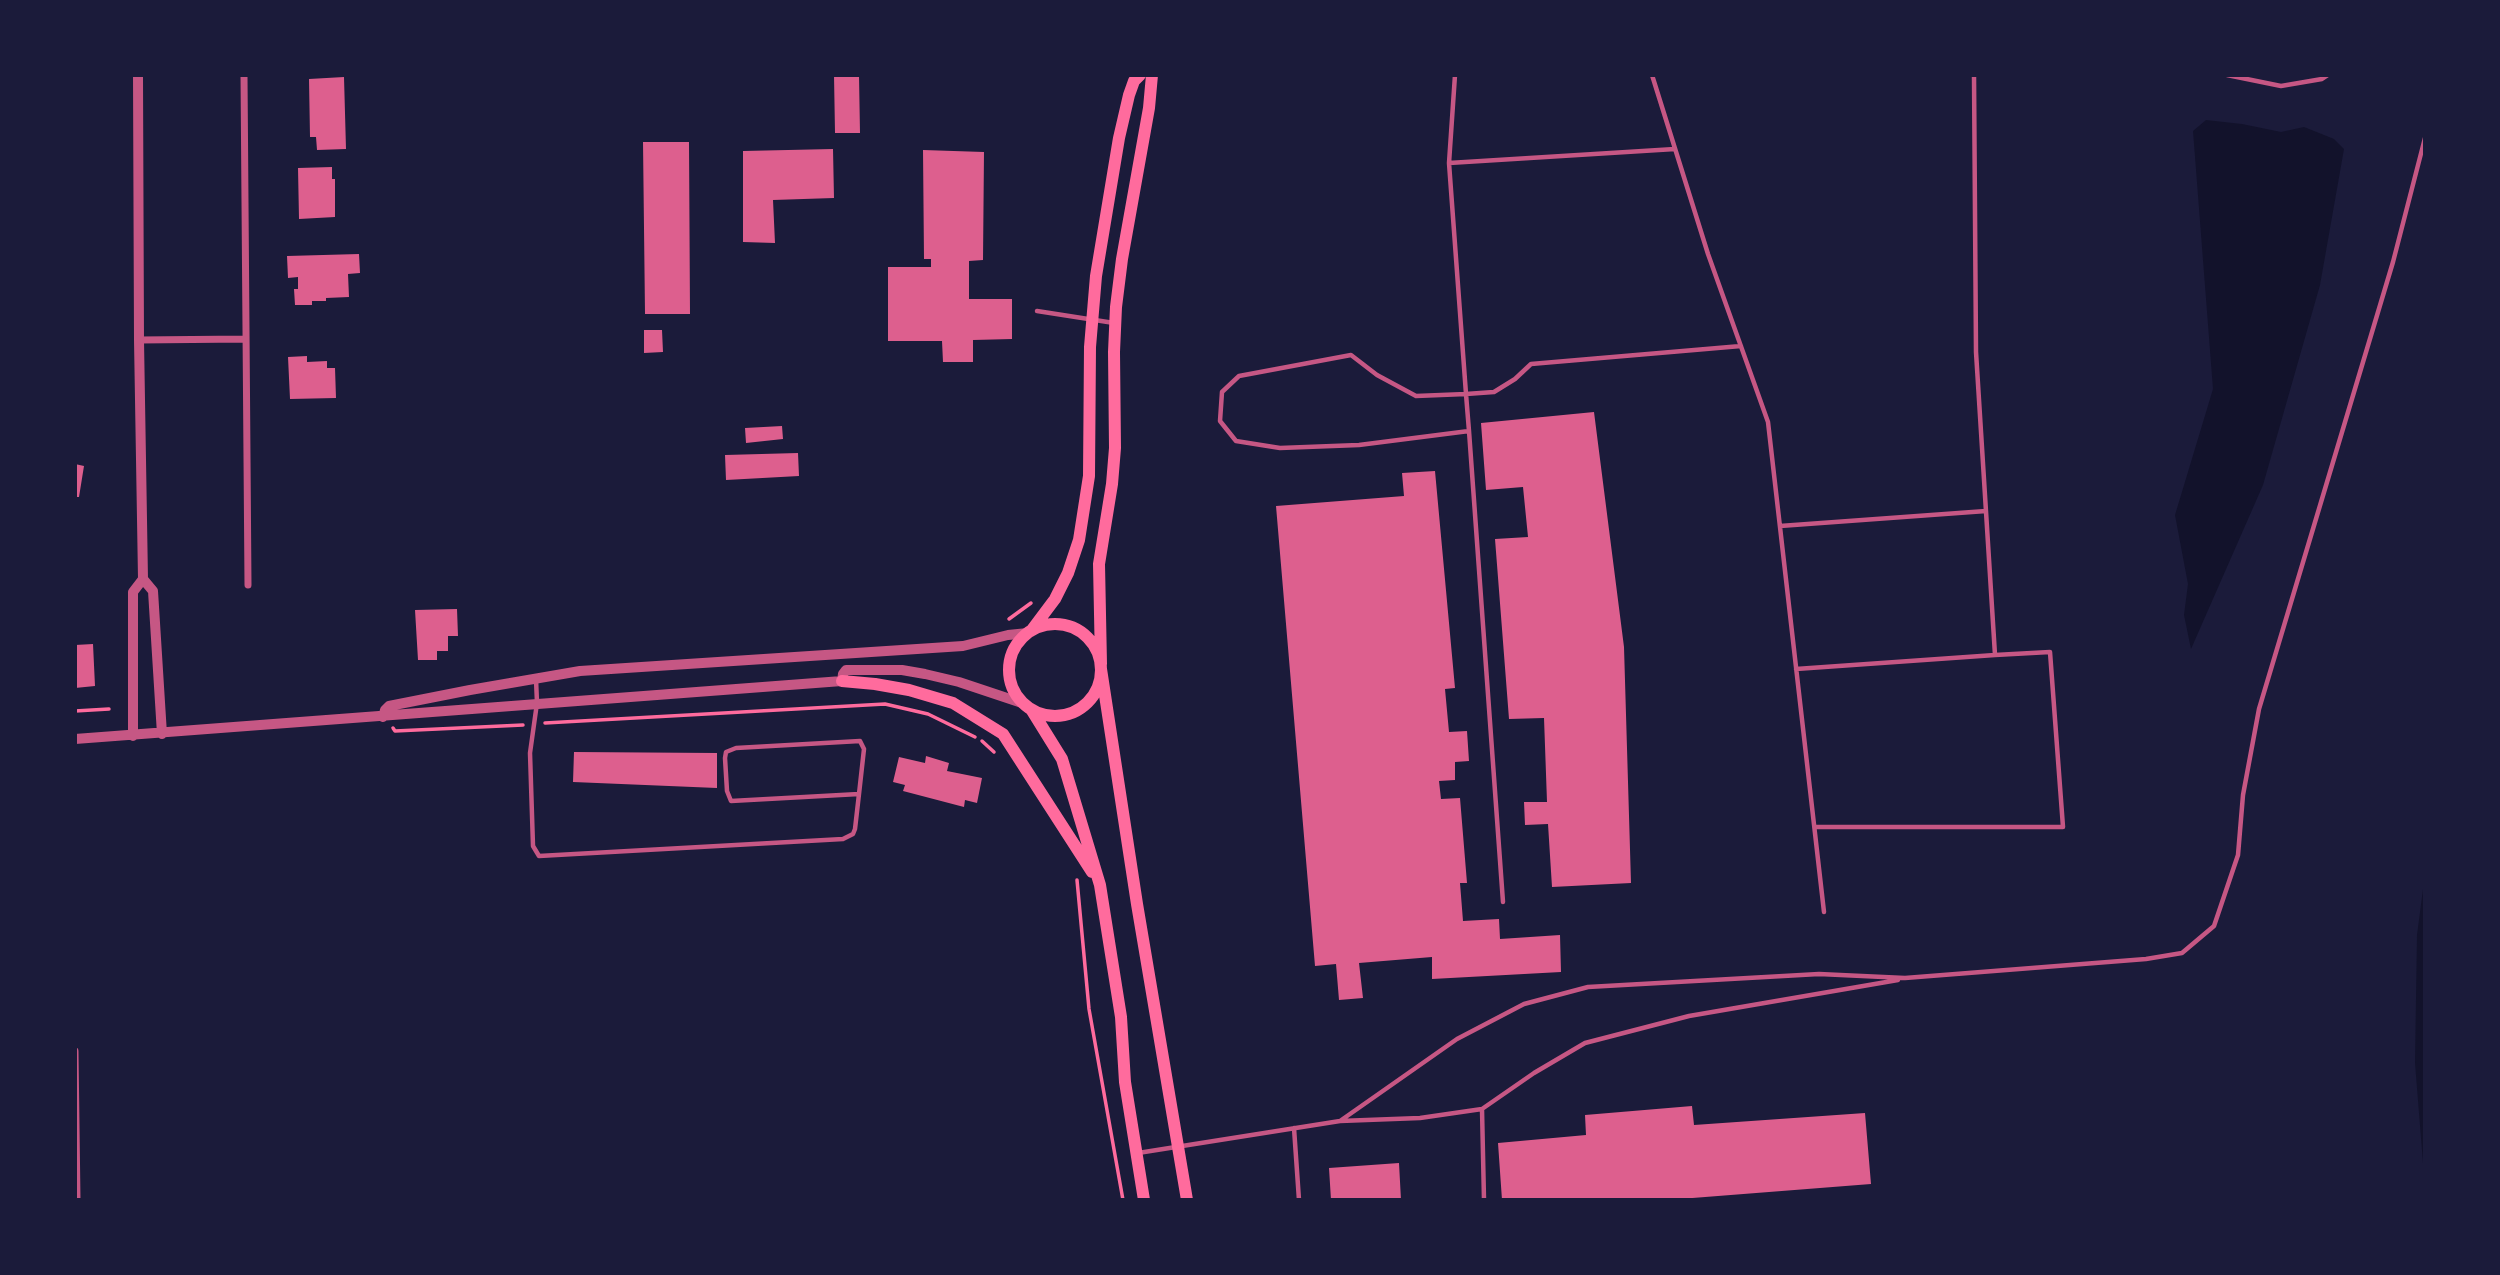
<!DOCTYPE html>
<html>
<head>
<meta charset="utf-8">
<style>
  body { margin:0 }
  #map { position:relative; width:2500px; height:1275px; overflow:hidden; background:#1b1b3a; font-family:"Roboto Condensed",sans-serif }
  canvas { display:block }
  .frame { position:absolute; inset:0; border:77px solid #1b1b3a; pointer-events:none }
</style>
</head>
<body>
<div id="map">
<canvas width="2500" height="1275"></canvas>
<div class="frame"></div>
</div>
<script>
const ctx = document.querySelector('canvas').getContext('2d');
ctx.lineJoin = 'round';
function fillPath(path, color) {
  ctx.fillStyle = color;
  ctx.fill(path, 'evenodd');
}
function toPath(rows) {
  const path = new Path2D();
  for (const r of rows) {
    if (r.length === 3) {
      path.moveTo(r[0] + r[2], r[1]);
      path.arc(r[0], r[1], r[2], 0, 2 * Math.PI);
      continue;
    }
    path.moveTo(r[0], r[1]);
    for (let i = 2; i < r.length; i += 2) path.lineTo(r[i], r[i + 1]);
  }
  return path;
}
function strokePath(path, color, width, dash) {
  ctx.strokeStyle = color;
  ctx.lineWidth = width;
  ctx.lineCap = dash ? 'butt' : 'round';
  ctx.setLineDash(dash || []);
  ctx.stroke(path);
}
fillPath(toPath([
  [2206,120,2242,124,2281,132,2304,127,2334,139,2344,149,2320,285,2263,485,2191,649,2184,615,2188,584,2175,515,2213,389,2193,131],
  [2425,874,2425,1188,2415,1063,2417,935]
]), '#12122b');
fillPath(toPath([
  [834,75,859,75,860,133,835,133],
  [344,77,346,149,317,150,316,137,310,137,309,79],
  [643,142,689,142,690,314,645,314],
  [833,149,834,198,773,200,775,243,743,242,743,151],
  [923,150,984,152,983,260,969,261,969,299,1012,299,1012,339,973,340,973,362,943,362,942,341,888,341,888,267,931,267,931,259,924,259],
  [332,167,332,179,335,179,335,217,299,219,298,168],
  [359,254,360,273,348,274,349,297,326,298,326,301,312,301,312,305,295,305,294,289,298,289,298,277,288,278,287,256],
  [644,330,662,330,663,352,644,353],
  [307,356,307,362,327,361,327,368,335,368,336,398,290,399,288,357],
  [1594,412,1624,647,1631,883,1552,887,1548,824,1525,825,1524,802,1547,802,1544,718,1509,719,1495,539,1528,537,1523,487,1486,490,1481,423],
  [782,426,783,439,746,443,745,428],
  [798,453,799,476,726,480,725,455],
  [75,464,84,466,79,497,75,497],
  [1435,471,1455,688,1445,689,1449,732,1467,731,1469,761,1455,762,1455,780,1439,781,1441,799,1460,798,1467,883,1460,883,1463,921,1499,919,1500,939,1560,935,1561,972,1432,979,1432,957,1359,963,1363,998,1339,1000,1336,964,1315,966,1276,506,1404,496,1402,473],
  [457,609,458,636,448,636,448,651,437,651,437,660,418,660,415,610],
  [93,644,95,686,75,688,75,645],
  [574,752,717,753,717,788,573,782],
  [926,756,949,763,947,771,982,778,977,803,965,800,964,807,903,791,905,785,893,782,899,757,925,763],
  [1692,1106,1694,1125,1865,1113,1871,1184,1667,1200,1502,1200,1498,1143,1586,1135,1585,1115],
  [1399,1163,1401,1200,1331,1200,1329,1168]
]), '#dd5f8e');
strokePath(toPath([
  [1009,619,1031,603],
  [75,711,109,709],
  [545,723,885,704,928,714,975,737],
  [393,728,395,731,523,725],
  [982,741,994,752],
  [1077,880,1089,1009,1123,1200]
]), '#ff6b9d', 3.5);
strokePath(toPath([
  [1652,75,1708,254,1768,422,1824,912],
  [2227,75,2281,86,2322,79,2328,75],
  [1675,149,1449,163,1466,394,1494,392,1515,379,1531,364,1741,346],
  [1449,163,1455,75],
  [1037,311,1114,323],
  [1469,431,1359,445,1280,448,1236,441,1220,421,1222,392,1239,376,1351,355,1377,375,1416,396,1466,394,1469,431,1503,902],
  [1780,526,1986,511],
  [1796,669,1995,655],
  [536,679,537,703,530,753,533,846,539,856,843,839,853,834,855,829,859,794,864,749,860,741,736,748,726,752,725,758,727,791,731,801,859,794],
  [1815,827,2063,827,2050,652,1995,655,1976,352,1974,75],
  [1482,1109,1484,1200],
  [1340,1121,1457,1039,1524,1004,1588,987,1819,974,1905,978,2146,959,2182,953,2214,926,2238,855,2243,795,2259,709,2393,262,2425,138],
  [1294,1128,1299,1200],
  [1138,1153,1340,1121,1420,1118,1482,1109,1534,1073,1585,1043,1689,1016,1898,980]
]), '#c65784', 4.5);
strokePath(toPath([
  [244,75,248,585],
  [139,340,245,339],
  [75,1051,77,1200]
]), '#c65784', 7);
strokePath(toPath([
  [138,75,139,340,143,579,153,591,162,734],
  [383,717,385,710,389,706,470,690,580,671,963,646,1008,635,1028,633],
  [133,736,133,592,143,579],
  [75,739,842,681,843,674,846,670,902,670,925,674,959,682,1022,703]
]), '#c65784', 10);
strokePath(toPath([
  [1055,670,46],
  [1031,631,1055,599,1068,573,1079,540,1089,476,1090,347,1096,276,1119,138,1129,95,1134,81,1140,75],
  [1101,664,1099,564,1112,484,1115,448,1114,352,1116,307,1122,259,1149,108,1152,75],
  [1101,669,1137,904,1187,1200],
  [842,681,875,684,909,690,953,703,1003,734,1092,872],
  [1031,709,1062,759,1100,885,1121,1017,1125,1082,1144,1200]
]), '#ff6b9d', 12);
</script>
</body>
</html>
